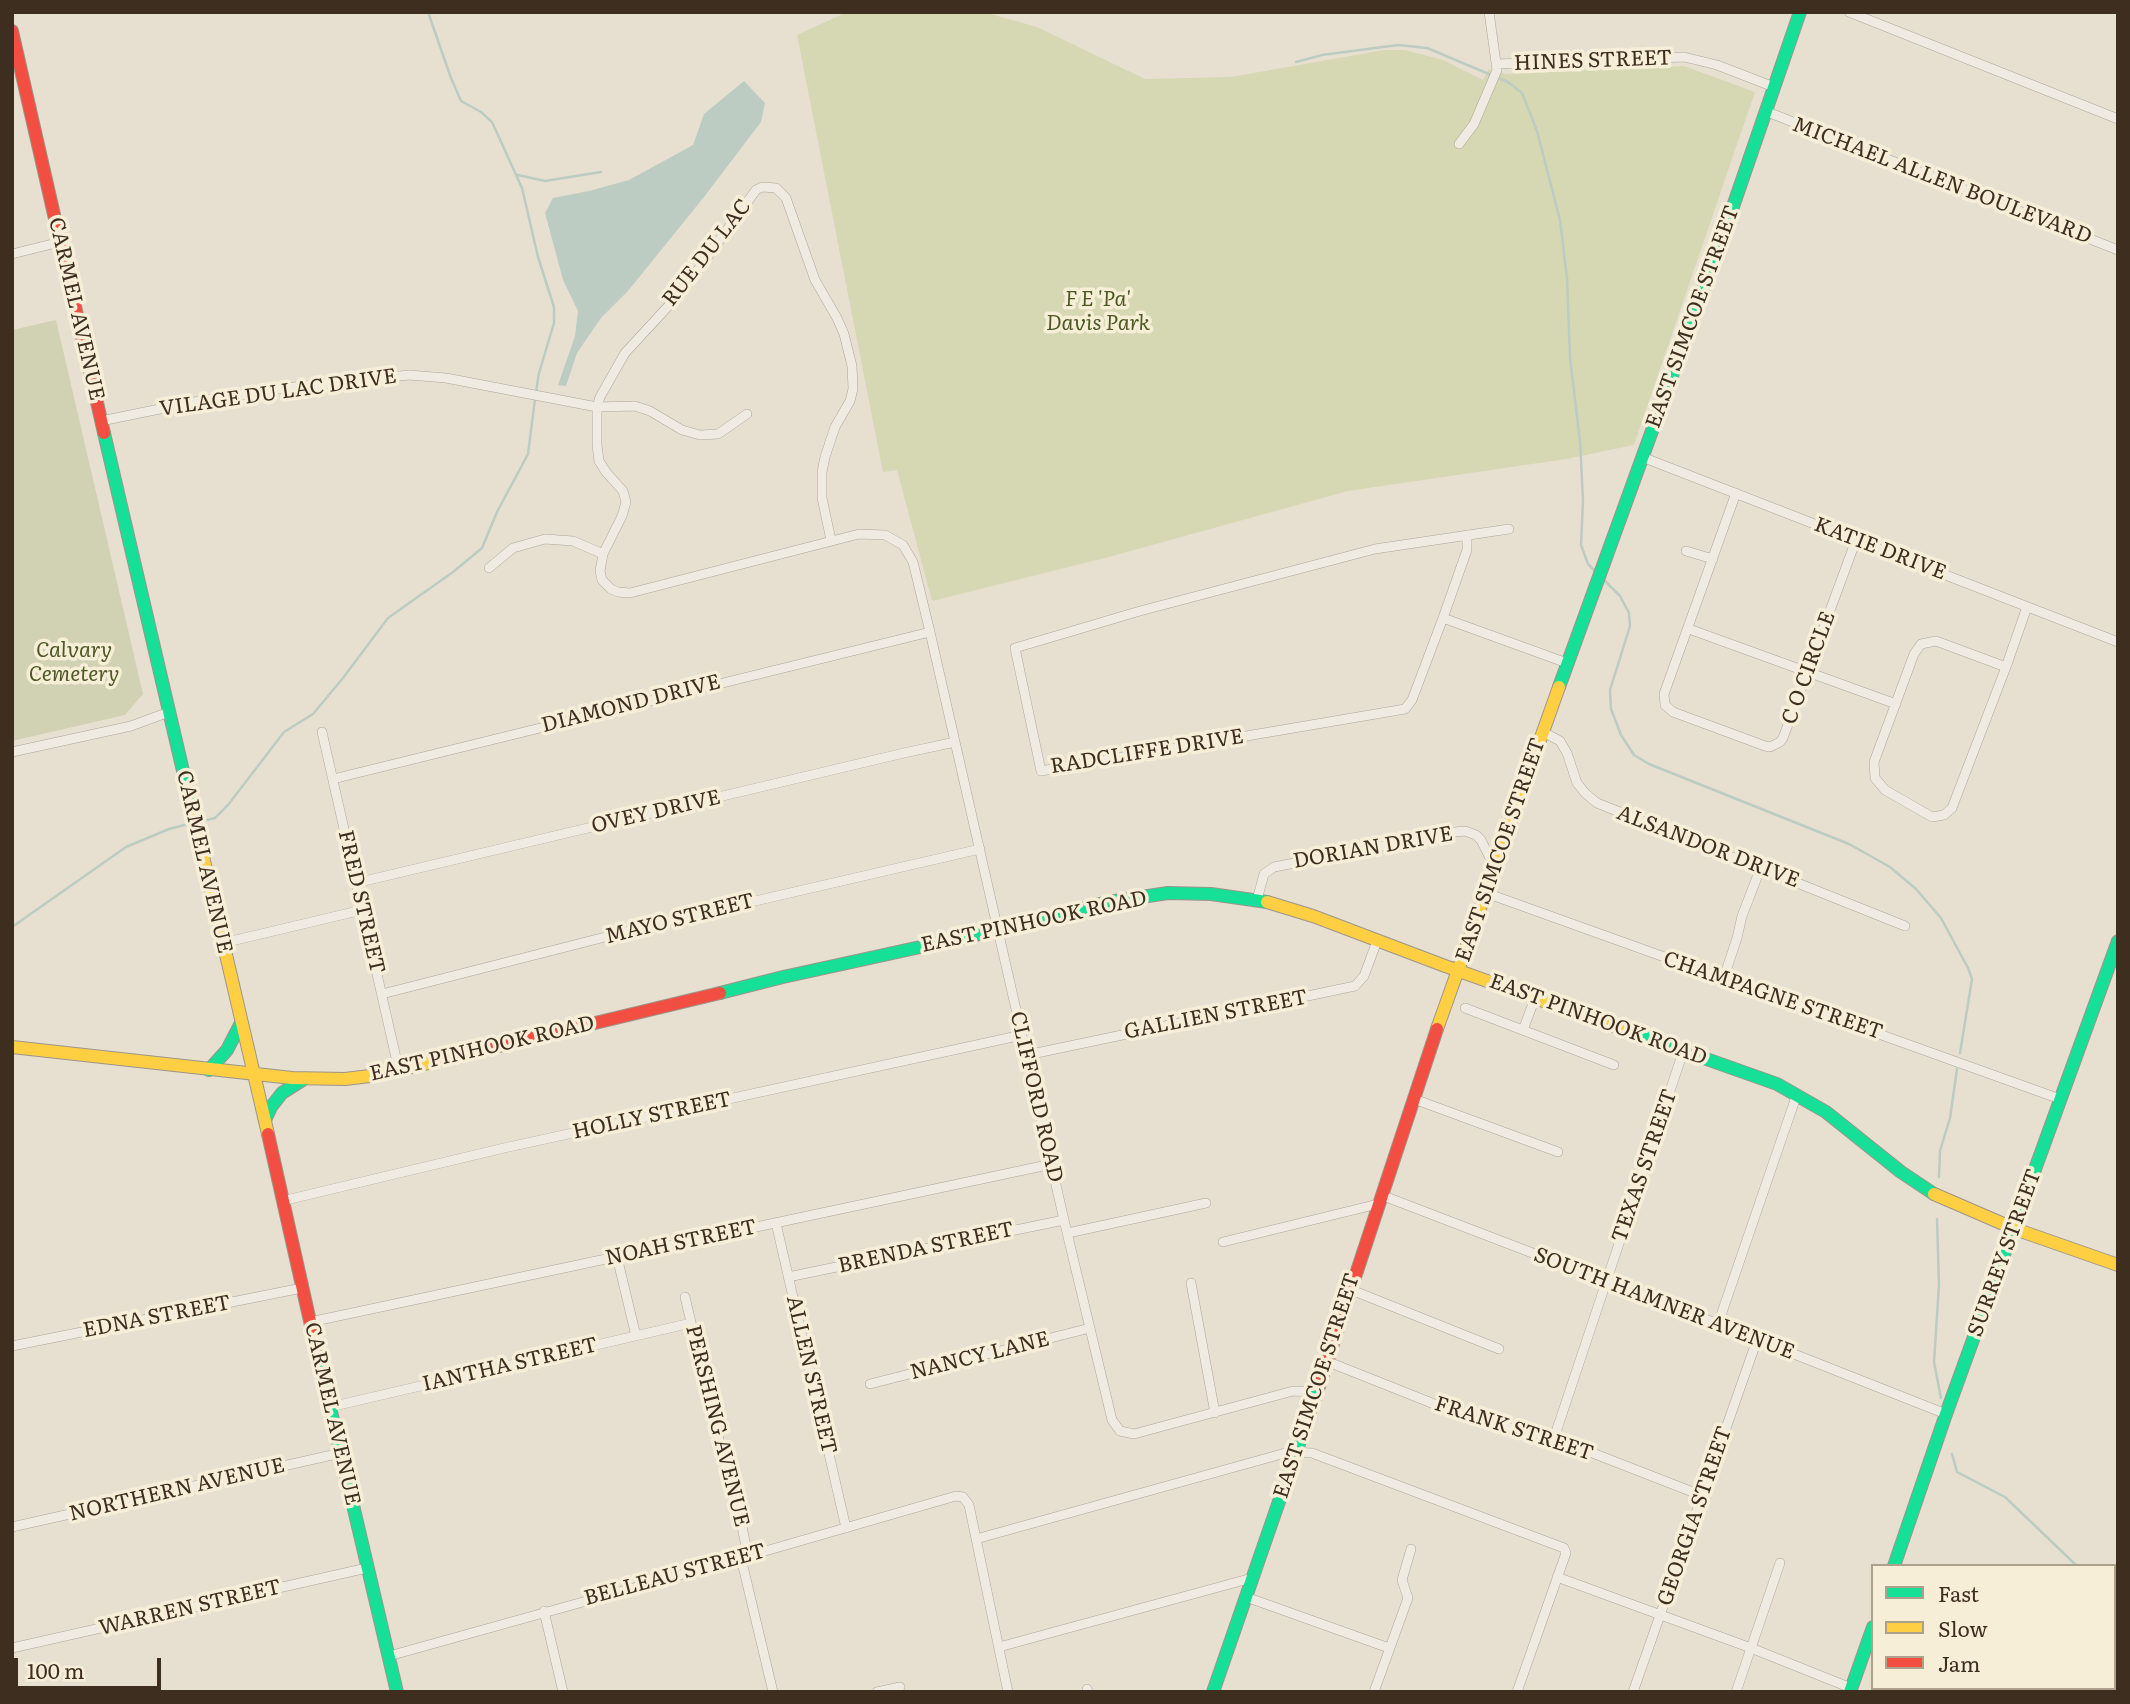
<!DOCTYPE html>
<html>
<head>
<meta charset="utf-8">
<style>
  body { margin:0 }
  #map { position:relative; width:2130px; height:1704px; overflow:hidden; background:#e7e0d1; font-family:Literata,serif }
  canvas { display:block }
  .frame { position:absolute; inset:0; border:14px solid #3d2e20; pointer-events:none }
  .legend { position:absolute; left:1871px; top:1564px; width:245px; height:126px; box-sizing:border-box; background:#f7eed8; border:2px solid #ada18e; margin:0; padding:9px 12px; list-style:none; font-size:21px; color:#3d2e20 }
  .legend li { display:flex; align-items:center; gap:14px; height:35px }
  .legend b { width:35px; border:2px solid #ada18e }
  .scale { position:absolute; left:14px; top:1658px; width:147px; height:32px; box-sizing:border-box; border:4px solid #3d2e20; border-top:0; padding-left:9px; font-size:21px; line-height:24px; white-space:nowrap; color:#3d2e20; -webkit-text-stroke:5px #f7eed8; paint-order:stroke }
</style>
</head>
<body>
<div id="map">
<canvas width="2130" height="1704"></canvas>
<div class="frame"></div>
<ul class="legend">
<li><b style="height:9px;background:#16e098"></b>Fast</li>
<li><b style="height:9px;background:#ffcf43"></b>Slow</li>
<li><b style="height:9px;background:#f24e42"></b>Jam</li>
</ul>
<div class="scale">100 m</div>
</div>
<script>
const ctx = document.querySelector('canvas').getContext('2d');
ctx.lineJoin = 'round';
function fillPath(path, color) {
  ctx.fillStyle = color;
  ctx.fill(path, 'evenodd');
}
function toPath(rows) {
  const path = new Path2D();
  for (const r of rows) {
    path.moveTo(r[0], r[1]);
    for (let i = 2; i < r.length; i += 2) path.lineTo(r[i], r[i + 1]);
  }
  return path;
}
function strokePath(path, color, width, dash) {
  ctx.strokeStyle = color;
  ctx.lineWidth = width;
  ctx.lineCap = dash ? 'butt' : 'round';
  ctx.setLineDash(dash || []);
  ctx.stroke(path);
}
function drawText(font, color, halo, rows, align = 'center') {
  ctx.font = font + ' Literata,serif';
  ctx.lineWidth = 7;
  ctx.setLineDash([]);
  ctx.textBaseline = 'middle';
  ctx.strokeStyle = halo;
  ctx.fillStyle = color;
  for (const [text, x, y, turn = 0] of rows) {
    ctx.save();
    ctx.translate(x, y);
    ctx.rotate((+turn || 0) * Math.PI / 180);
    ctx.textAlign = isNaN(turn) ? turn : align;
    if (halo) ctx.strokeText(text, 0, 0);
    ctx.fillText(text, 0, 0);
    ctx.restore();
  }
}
fillPath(toPath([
  [847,12,983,12,1037,27,1145,79,1231,77,1384,50,1405,50,1443,60,1483,80,1489,69,1505,74,1684,66,1755,92,1634,445,1566,459,1348,491,1105,558,932,601,897,470,883,472,797,35]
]), '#d6d7b3');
fillPath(toPath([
  [56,320,143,694,125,715,12,741,12,330]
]), '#d1d1b3');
fillPath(toPath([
  [744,81,765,103,761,122,704,197,628,291,601,318,577,353,566,386,558,385,575,336,578,311,563,280,545,213,553,198,589,191,629,180,693,145,704,114]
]), '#bcccc2');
strokePath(toPath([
  [428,12,451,78,461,101,481,112,492,122,522,188,538,257,554,307,554,323,539,373,536,392],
  [1296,62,1322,55,1398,45,1427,48,1508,82,1522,93,1537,131,1560,220,1567,278,1570,358,1580,441,1583,501,1581,545,1588,564,1596,572],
  [518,175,545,181,601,172],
  [1603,579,1620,596,1629,613,1630,626,1610,690,1611,709,1621,735,1634,755,1649,764,1849,844,1890,867,1916,889,1941,918,1968,968,1972,979,1960,1053],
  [199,822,215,818,228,805,284,732,313,714,343,678,388,618,453,572,482,548,497,512,528,454,535,399],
  [12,927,126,847,169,829,192,823],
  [1939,1177,1940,1151,1950,1118,1957,1069],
  [1937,1219,1939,1285,1934,1362,1941,1398],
  [1952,1454,1957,1472,2005,1497,2077,1566],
  [2114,1586,2118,1587]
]), '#bcccc2', 2.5);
const street = toPath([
  [1849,12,2118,119],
  [1496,64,1684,57,1717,65,1774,87],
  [1765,111,2118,250],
  [1459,144,1474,124,1497,70,1489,12],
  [12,254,60,242],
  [101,421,194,402,285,388,409,375,446,378,597,407,635,406,650,411,682,430,700,435,718,434,747,414],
  [1642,457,2118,642],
  [1736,493,1664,694,1665,705,1673,712,1765,746,1770,747,1780,742,1783,738,1856,540],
  [1467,535,1467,550,1443,618,1412,700,1405,709,1041,771,1015,648,1140,611,1375,549,1509,529],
  [831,540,822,498,822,472,825,457,835,427,850,401,853,389,852,366,844,334,837,318,815,280,786,198,776,188,762,187,756,190,697,271,673,301,625,353,600,397,597,407,597,445,599,461,606,472,623,491,626,502,622,516,603,554,600,571,602,580,611,589,618,592,630,593,859,534,885,535,903,545,913,562,930,632,1064,1220,1112,1420,1120,1431,1134,1434,1293,1391,1316,1392],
  [1686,551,1713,559],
  [489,568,513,548,545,539,573,541,603,554],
  [1443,618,1567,663],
  [1689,629,1896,704],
  [2006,667,1936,641,1921,644,1914,654,1874,762,1875,778,1885,790,1932,817,1944,815,1952,808,2006,667,2027,607],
  [322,732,399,1071],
  [1543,732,1560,741,1567,753,1577,783,1585,793,1597,803,1905,926],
  [12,752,131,726,169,712],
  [333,779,930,632],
  [356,883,904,753,955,742],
  [1486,893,2060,1099],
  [1257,900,1264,874,1274,867,1455,832,1465,831,1476,835,1481,840,1489,856,1497,861],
  [223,943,362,910],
  [1723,980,1737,938,1742,916,1761,867],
  [382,994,660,923,980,849],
  [1465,1008,1614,1065],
  [1523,1030,1535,998],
  [1027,1055,1355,986,1364,976,1377,941],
  [1414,1099,1558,1152],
  [1381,1195,1718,1324,1946,1414],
  [282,1201,504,1148,1022,1035],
  [776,1223,846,1528],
  [1068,1233,1206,1203],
  [1223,1242,1378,1204],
  [617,1257,636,1336],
  [788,1277,1064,1220],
  [1191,1283,1215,1413],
  [1349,1289,1499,1349],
  [685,1297,721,1448,738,1507,748,1556],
  [310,1322,1052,1164],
  [1718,1324,1797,1094],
  [12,1346,302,1288],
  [1326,1361,1472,1419,1554,1438,1703,1496],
  [870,1384,1090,1328],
  [330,1407,691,1323],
  [1554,1438,1683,1052],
  [12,1527,341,1453],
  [976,1539,1289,1452,1312,1453,1564,1548,1566,1553,1517,1692],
  [741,1558,773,1692],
  [1557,1577,1751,1648,1851,1688],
  [1246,1597,1389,1648],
  [544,1611,563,1692],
  [999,1647,1252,1578],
  [12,1648,367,1568],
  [389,1656,748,1556,956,1496,963,1497,969,1505,1008,1692],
  [2114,1681,2118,1672],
  [1087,1689,1088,1692],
  [877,1692,900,1687],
  [1374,1692,1408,1598,1402,1580,1411,1549],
  [1633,1692,1757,1340],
  [1736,1692,1780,1563],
  [2110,1692,2112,1688]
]);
const fast = toPath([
  [104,433,194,818],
  [1559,687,1727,224,1800,12],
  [720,993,783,977,989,932,1108,902,1168,893,1211,894,1267,902],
  [1633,1033,1777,1084,1826,1112,1901,1172,1934,1194],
  [209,1070,227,1050,241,1023],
  [265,1120,271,1107,282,1093,304,1079],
  [316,1348,397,1692],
  [1894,1566,1946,1414,2118,941],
  [1213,1692,1319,1386],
  [1850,1692,1873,1627]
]);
const slow = toPath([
  [194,818,268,1134],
  [1267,902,1313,916,1445,966,1633,1033],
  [1437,1029,1559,687],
  [12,1047,292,1078,345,1079,378,1075,441,1060],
  [1934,1194,2015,1229,2118,1265]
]);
const jam = toPath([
  [12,31,104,433],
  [441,1060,720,993],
  [268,1134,316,1348],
  [1319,1386,1437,1029]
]);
strokePath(street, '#ada599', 10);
strokePath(fast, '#9c958a', 14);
strokePath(slow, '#9c958a', 14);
strokePath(jam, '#9c958a', 14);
strokePath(street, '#efebe3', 9);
strokePath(fast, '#16e098', 12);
strokePath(slow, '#ffcf43', 12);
strokePath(jam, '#f24e42', 12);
drawText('21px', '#3d2e20', '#f7eed8', [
  ["HINES STREET",1593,61,-2],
  ["MICHAEL ALLEN BOULEVARD",1942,181,21],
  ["RUE DU LAC",707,253,-52],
  ["CARMEL AVENUE",76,309,77],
  ["EAST SIMCOE STREET",1693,317,-70],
  ["VILAGE DU LAC DRIVE",278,393,-8],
  ["KATIE DRIVE",1880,549,21],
  ["C O CIRCLE",1809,668,-70],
  ["DIAMOND DRIVE",631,704,-14],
  ["RADCLIFFE DRIVE",1147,752,-9],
  ["OVEY DRIVE",656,812,-13],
  ["ALSANDOR DRIVE",1708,847,21],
  ["DORIAN DRIVE",1373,848,-10],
  ["EAST SIMCOE STREET",1501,850,-71],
  ["CARMEL AVENUE",204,862,77],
  ["FRED STREET",361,902,77],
  ["MAYO STREET",680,919,-14],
  ["EAST PINHOOK ROAD",1034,922,-12],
  ["CHAMPAGNE STREET",1773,996,19],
  ["GALLIEN STREET",1216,1015,-11],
  ["EAST PINHOOK ROAD",1598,1020,20],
  ["EAST PINHOOK ROAD",482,1049,-13],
  ["CLIFFORD ROAD",1036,1097,77],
  ["HOLLY STREET",652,1116,-12],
  ["TEXAS STREET",1645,1166,-71],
  ["NOAH STREET",681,1243,-12],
  ["BRENDA STREET",926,1248,-12],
  ["SURREY STREET",2005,1253,-70],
  ["SOUTH HAMNER AVENUE",1664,1304,21],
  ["EDNA STREET",157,1317,-11],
  ["NANCY LANE",980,1356,-14],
  ["IANTHA STREET",510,1365,-13],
  ["ALLEN STREET",811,1375,77],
  ["EAST SIMCOE STREET",1317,1386,-72],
  ["CARMEL AVENUE",332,1414,77],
  ["PERSHING AVENUE",717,1426,76],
  ["FRANK STREET",1514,1429,18],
  ["NORTHERN AVENUE",177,1490,-13],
  ["GEORGIA STREET",1695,1516,-71],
  ["BELLEAU STREET",675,1575,-15],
  ["WARREN STREET",190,1608,-13]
]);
drawText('italic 21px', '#4d5a26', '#f7eed8', [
  ["F E 'Pa'",1098,300],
  ["Davis Park",1098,324],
  ["Calvary",74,651],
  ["Cemetery",74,675]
]);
</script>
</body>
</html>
